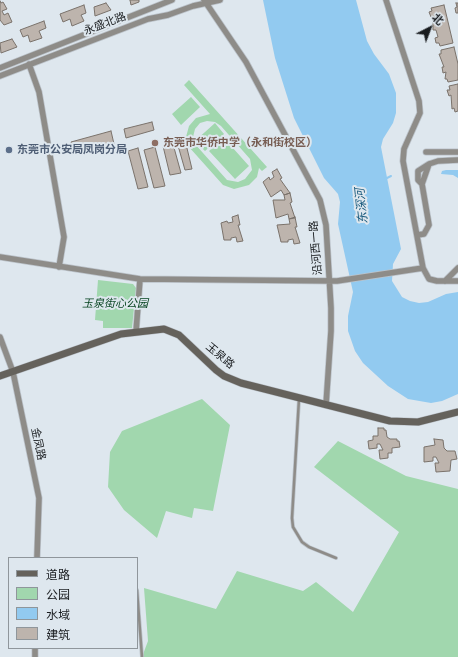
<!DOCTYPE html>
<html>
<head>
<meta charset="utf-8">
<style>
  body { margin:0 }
  #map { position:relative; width:458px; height:657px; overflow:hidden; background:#dee7ee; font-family:Merriweather,"Noto Sans SC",serif }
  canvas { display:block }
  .legend { position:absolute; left:8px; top:557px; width:130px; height:92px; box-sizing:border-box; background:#dee7ee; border:1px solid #8f969b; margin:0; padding:5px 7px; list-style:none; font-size:12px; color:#191c1f }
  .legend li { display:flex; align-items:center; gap:8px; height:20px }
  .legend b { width:20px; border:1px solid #8f969b }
  .north { position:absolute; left:410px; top:8px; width:40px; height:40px; -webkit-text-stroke:3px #dee7ee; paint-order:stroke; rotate:42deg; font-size:11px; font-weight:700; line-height:16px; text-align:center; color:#191c1f }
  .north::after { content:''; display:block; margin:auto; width:14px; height:18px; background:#191c1f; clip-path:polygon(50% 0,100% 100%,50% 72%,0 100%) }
</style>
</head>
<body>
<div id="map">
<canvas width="458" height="657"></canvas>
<ul class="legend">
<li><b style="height:5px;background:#65625c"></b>道路</li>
<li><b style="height:11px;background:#a1d7ae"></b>公园</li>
<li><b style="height:11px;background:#92caf0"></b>水域</li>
<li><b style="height:11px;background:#bdb4ad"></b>建筑</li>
</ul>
<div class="north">北</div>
</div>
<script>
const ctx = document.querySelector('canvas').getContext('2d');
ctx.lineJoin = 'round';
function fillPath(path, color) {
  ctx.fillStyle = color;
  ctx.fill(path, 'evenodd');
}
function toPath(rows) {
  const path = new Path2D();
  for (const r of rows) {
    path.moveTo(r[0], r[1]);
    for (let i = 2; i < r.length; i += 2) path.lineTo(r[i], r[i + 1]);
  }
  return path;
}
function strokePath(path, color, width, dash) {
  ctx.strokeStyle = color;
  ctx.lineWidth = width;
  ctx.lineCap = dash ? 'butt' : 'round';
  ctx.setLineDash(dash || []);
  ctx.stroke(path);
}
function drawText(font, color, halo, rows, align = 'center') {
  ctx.font = font + ' Merriweather,"Noto Sans SC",serif';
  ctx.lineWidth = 4;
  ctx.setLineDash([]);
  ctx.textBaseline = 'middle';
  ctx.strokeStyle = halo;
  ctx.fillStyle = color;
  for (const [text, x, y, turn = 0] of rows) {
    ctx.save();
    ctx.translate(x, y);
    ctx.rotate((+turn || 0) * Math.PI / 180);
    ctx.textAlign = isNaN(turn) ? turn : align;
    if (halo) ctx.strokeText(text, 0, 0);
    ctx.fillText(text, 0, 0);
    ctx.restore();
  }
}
fillPath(toPath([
  [189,80,267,167,262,171,259,168,257,177,249,185,234,189,223,185,189,147,186,137,189,126,196,118,210,114,184,85],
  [207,121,215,122,221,126,250,159,252,170,245,179,238,182,227,180,195,144,193,137,195,129,200,123],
  [191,97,200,107,181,125,172,114],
  [215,123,224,134,205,151,195,141],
  [224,138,249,166,235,179,209,151],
  [98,280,133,284,136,288,132,328,103,328,103,321,95,320],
  [202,399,230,425,213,511,194,508,192,518,166,511,157,538,124,510,108,487,110,452,122,431],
  [338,441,406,476,458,489,458,657,142,657,148,641,144,588,216,609,237,571,303,591,316,582,353,612,399,532,314,467]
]), '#a1d7ae');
fillPath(toPath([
  [263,0,356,0,367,41,374,54,389,74,396,93,396,113,393,123,383,139,381,147,401,249,393,264,392,281,402,297,410,301,419,303,428,302,446,294,458,292,458,394,442,401,431,403,408,399,388,386,363,363,355,351,348,331,348,316,353,292,338,224,340,202,338,194,324,178,294,118,275,58],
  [446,170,458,170,458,178,453,175,441,174,442,171]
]), '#92caf0');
strokePath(toPath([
  [385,179,391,176]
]), '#92caf0', 2);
const building = toPath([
  [130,0,139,0,139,2,131,5,130,0],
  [0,1,1,3,3,2,7,9,2,11,4,15,8,13,12,22,4,25,0,20,0,1],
  [106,3,111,10,95,16,94,7,106,3],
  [456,3,458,3,458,13,456,13,455,8,457,7,456,3],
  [84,5,86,13,81,15,84,21,72,26,70,19,63,22,60,14,84,5],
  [444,5,453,43,440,46,439,43,436,43,435,38,438,37,436,30,433,30,433,17,431,17,429,12,432,11,431,8,444,5],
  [44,21,46,28,39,31,42,38,30,42,28,35,23,37,20,30,44,21],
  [12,39,17,47,1,53,0,43,12,39],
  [454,47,458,64,458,80,448,82,447,79,445,79,446,72,443,73,442,67,444,67,439,54,441,54,441,50,454,47],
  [458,84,458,111,455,112,454,108,452,109,451,95,449,96,447,90,450,90,449,86,458,84],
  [152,122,154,130,126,138,124,129,152,122],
  [111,131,114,144,74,154,71,142,111,131],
  [185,140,192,169,185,170,177,142,185,140],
  [173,144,181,173,170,175,163,146,173,144],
  [155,147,165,186,154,188,144,150,155,147],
  [138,148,148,187,138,189,128,151,138,148],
  [277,169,282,178,280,179,290,193,284,195,281,190,271,197,263,182,269,177,270,180,274,177,272,172,277,169],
  [290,193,292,202,290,203,295,218,289,219,288,214,276,218,273,200,285,200,284,195,290,193],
  [238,215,240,225,238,225,243,241,237,242,236,237,231,238,231,240,224,240,221,223,227,221,228,223,233,222,232,217,238,215],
  [295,217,297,227,295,227,300,243,294,244,293,239,288,240,288,242,281,242,277,225,290,224,289,219,295,217],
  [378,428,384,428,384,430,386,430,387,437,390,439,397,439,397,441,399,441,400,447,392,448,392,453,388,453,388,458,380,459,379,450,383,450,380,444,377,444,377,448,369,449,368,441,373,440,373,436,378,436,378,428],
  [434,439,443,440,444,448,447,451,455,451,457,459,451,460,450,471,436,472,435,463,439,463,436,457,433,457,433,461,424,462,424,447,435,445,434,439]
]);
fillPath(building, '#bdb4ad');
strokePath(building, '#7a726b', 1);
const lane = toPath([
  [299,399,292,518,293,527,302,542,309,547,336,558],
  [137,590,142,657]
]);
const street = toPath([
  [204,0,246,62,320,200,326,225,331,308,331,331,326,405],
  [386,0,419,101,420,113,404,149,403,161,423,268,429,279,437,281,458,281],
  [29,64,39,92,64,237,59,267],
  [0,68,172,0],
  [0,76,148,19,168,15,193,6,220,0],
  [426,152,458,152],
  [429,164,438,161,458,160],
  [417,235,424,234,429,225,422,184,418,180,418,171,429,164,422,184],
  [0,257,140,279,337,281,423,268],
  [445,281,458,268],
  [136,332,140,279],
  [0,337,13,372,39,498,37,558],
  [35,657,35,648]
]);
const secondary = toPath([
  [0,376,121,334,164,329,179,335,216,370,224,376,241,383,390,421,418,422,458,412]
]);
strokePath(lane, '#bbc2c9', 4);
strokePath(street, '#bbc2c9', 7);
strokePath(secondary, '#bbc2c9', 8);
strokePath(lane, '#8e8c88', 2.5);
strokePath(street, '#8e8c88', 5.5);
strokePath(secondary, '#65625c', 7);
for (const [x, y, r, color] of [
  [155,143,4,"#8d6e63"],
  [9,150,4,"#5c6f8a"]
]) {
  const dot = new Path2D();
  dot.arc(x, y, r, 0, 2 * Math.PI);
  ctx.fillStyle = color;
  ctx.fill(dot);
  strokePath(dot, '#dee7ee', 1.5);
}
drawText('11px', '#191c1f', '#dee7ee', [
  ["永盛北路",105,24,-21],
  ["沿河西一路",316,248,-95],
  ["玉泉路",220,356,40],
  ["金凤路",38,444,78]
]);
drawText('bold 11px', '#785e54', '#dee7ee', [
  ["东莞市华侨中学（永和街校区）",163,143]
], 'left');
drawText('bold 11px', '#4e5e75', '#dee7ee', [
  ["东莞市公安局凤岗分局",17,150]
], 'left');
drawText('italic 11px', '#003f1b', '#dee7ee', [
  ["玉泉街心公园",115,304]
]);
drawText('italic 12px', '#15577b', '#dee7ee', [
  ["东深河",362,206,-96]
]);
</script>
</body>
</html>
